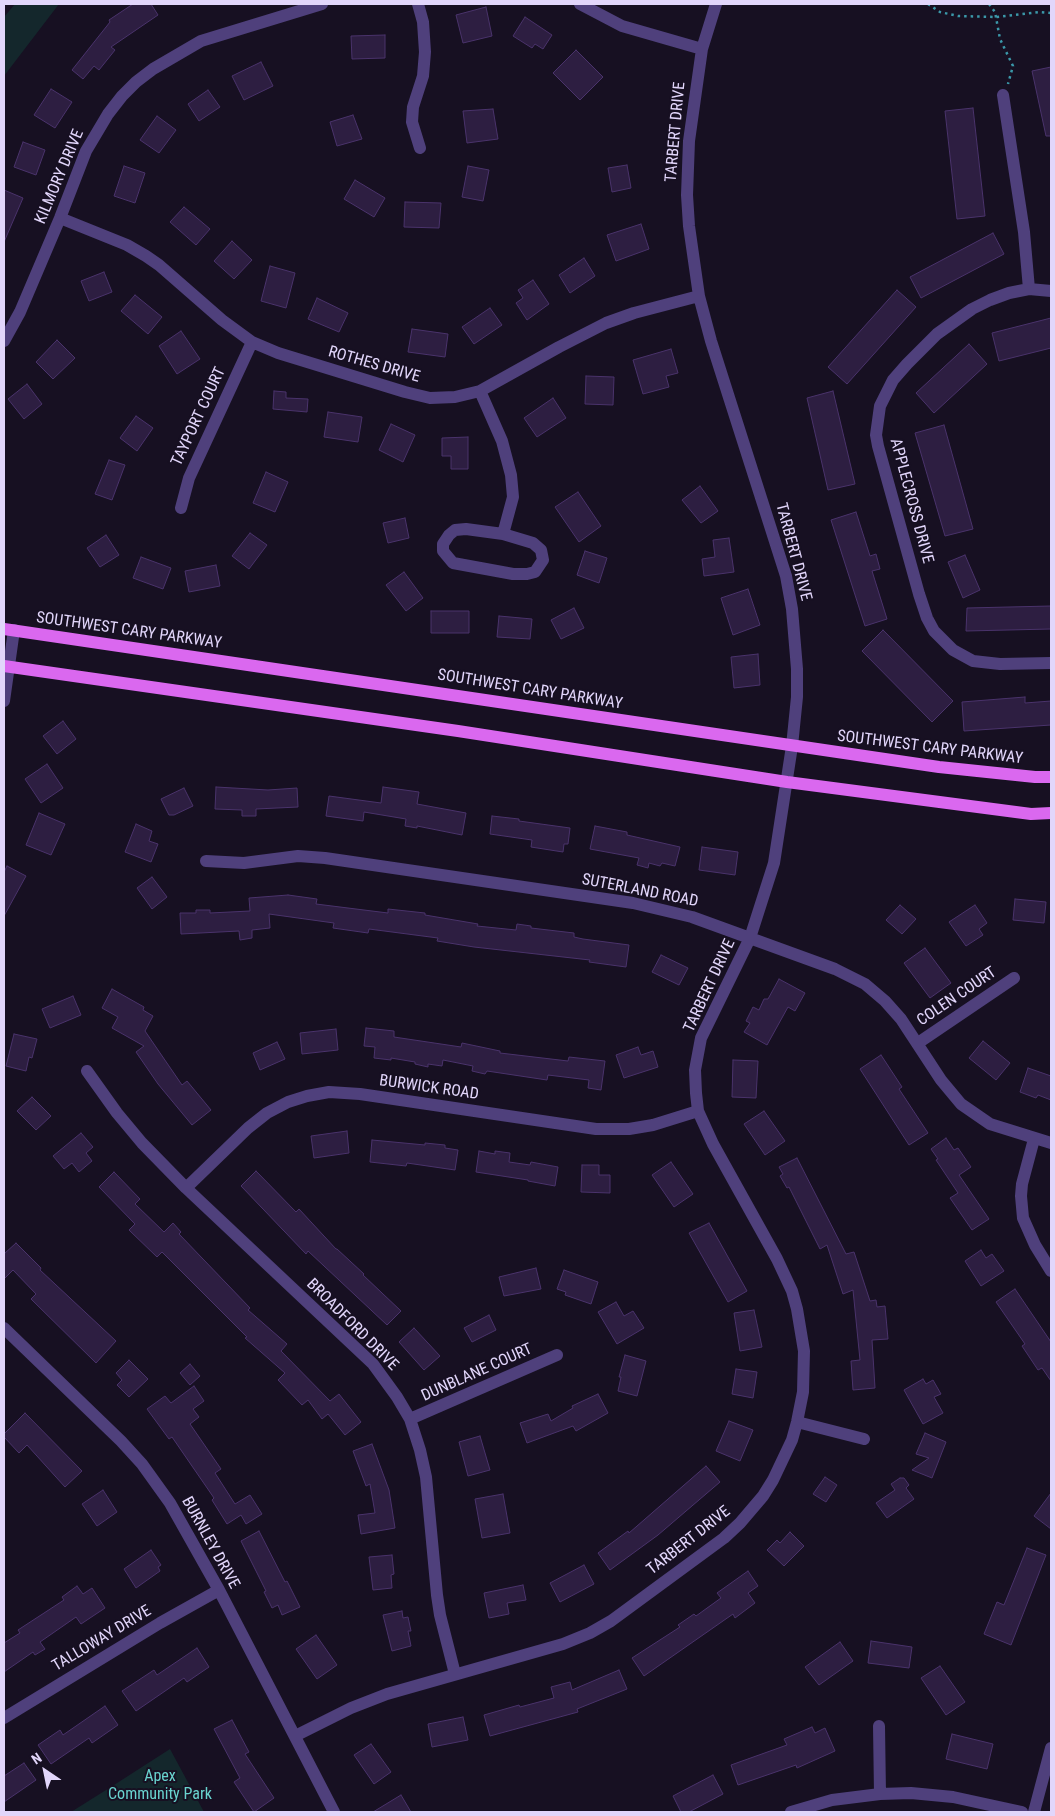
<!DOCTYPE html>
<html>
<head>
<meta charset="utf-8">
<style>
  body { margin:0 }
  #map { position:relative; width:1055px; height:1816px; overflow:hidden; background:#171022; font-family:"Roboto Condensed",sans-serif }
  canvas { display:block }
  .frame { position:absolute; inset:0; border:5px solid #e2d6fb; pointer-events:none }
  .north { position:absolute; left:20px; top:1746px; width:50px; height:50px; -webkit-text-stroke:4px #171022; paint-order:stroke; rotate:326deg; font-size:14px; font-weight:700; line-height:20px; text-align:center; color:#e2d6fb }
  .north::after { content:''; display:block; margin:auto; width:18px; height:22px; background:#e2d6fb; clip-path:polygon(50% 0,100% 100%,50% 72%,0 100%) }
</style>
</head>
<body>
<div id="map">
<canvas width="1055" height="1816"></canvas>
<div class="frame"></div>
<div class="north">N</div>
</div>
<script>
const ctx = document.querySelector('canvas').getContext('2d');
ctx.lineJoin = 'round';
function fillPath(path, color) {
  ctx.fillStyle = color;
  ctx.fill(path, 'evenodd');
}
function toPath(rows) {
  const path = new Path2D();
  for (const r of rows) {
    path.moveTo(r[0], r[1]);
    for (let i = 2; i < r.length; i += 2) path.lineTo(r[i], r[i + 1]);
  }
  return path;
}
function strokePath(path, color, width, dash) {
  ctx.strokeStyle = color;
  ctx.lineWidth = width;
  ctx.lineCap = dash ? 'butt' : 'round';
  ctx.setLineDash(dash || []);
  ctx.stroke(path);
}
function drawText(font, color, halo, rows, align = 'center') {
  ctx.font = font + ' "Roboto Condensed",sans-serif';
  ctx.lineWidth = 4;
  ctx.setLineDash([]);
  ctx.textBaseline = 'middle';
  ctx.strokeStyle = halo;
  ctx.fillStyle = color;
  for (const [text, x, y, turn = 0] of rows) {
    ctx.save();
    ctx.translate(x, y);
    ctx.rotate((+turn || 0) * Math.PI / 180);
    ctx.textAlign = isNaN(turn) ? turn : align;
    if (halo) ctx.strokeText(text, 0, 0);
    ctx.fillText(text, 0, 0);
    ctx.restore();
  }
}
fillPath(toPath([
  [15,4,59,4,4,76,4,17],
  [170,1749,204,1812,71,1812,114,1785]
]), '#14272c');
const building = toPath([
  [133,4,151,4,158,15,111,47,115,50,99,70,94,66,83,79,72,70,110,22,109,20,133,4],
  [486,7,492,36,463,43,456,15,486,7],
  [525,17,552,35,543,49,535,44,532,48,513,36,525,17],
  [385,35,385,58,352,59,351,36,385,35],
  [576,50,603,77,580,100,553,73,576,50],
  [261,62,273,86,244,100,232,76,261,62],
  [1051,67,1051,136,1046,136,1032,71,1051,67],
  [51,89,72,102,55,128,34,115,51,89],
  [208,90,220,107,199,121,188,104,208,90],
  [973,108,985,216,957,219,945,111,973,108],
  [493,109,498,139,467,143,463,111,493,109],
  [353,115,362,139,337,146,330,122,353,115],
  [157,116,176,130,159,153,140,140,157,116],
  [23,142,45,150,36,175,14,167,23,142],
  [627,165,631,188,612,192,608,168,627,165],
  [124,166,145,173,135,203,114,196,124,166],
  [468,166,489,170,483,201,462,197,468,166],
  [355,180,385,198,374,217,344,199,355,180],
  [4,190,23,198,4,242,4,190],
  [405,202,441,203,439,228,404,227,405,202],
  [184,207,210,229,196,245,170,222,184,207],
  [641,224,649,249,616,261,607,235,641,224],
  [993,233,1004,254,921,298,910,277,993,233],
  [232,241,252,260,234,279,214,261,232,241],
  [584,258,595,276,570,293,559,275,584,258],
  [270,266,295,273,286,308,261,301,270,266],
  [104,272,112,292,89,301,81,281,104,272],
  [533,280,549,304,527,320,516,303,523,298,518,290,533,280],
  [897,290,916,307,847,384,828,367,897,290],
  [135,295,162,317,148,334,121,311,135,295],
  [317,298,348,313,339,332,308,319,317,298],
  [490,308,502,325,474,344,462,327,490,308],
  [1051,318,1051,348,999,361,992,333,1051,318],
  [412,329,448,334,445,357,408,352,412,329],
  [181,331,200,359,177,374,159,346,181,331],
  [57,340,75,358,53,379,36,362,57,340],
  [969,344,987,364,934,413,916,393,969,344],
  [671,349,678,373,666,376,669,387,643,394,633,360,671,349],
  [586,376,614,377,613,405,585,404,586,376],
  [27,384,42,404,24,419,8,399,27,384],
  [274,391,286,392,286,398,308,399,307,412,273,409,274,391],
  [833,391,855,484,828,490,807,398,833,391],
  [553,398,566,418,537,437,524,418,553,398],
  [328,412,362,417,358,442,324,437,328,412],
  [136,416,153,428,137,451,120,438,136,416],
  [391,424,415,435,403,462,379,450,391,424],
  [944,425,973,529,945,536,915,433,944,425],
  [468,437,468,469,451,469,451,456,442,456,442,438,468,437],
  [109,460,125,465,112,500,95,494,109,460],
  [266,472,288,482,275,512,253,503,266,472],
  [700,486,718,511,701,523,682,500,700,486],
  [578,492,601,526,579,542,555,507,578,492],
  [856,512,870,556,876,554,880,569,872,571,887,619,865,626,831,520,856,512],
  [405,518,409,538,388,543,383,523,405,518],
  [250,533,267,545,249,569,232,556,250,533],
  [106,535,119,555,100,567,87,548,106,535],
  [729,538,734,572,704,576,702,559,715,557,713,540,729,538],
  [585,551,607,558,599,583,577,575,585,551],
  [965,555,980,590,963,598,948,562,965,555],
  [141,557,171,568,163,589,133,578,141,557],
  [216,565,220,586,189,592,185,571,216,565],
  [404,572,423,598,406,611,386,585,404,572],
  [748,589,760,625,733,635,721,598,748,589],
  [1051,606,1051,629,966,631,967,608,1051,606],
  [574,608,584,628,561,639,551,620,574,608],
  [431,611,469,611,469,633,431,633,431,611],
  [499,616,532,619,530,639,497,637,499,616],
  [883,630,953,701,932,722,862,651,883,630],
  [758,654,760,685,734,688,731,657,758,654],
  [1025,697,1025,703,1051,701,1051,725,964,731,962,702,1025,697],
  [63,721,76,739,57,754,43,736,63,721],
  [47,764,63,788,41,803,25,779,47,764],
  [216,787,268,790,297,788,298,807,256,809,256,816,242,816,242,810,215,809,216,787],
  [383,787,419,792,417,804,466,813,462,835,417,826,417,828,405,826,406,819,364,812,363,821,326,816,329,796,381,803,383,787],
  [184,788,193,806,174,815,169,815,161,799,184,788],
  [39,813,65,824,51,855,26,845,39,813],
  [492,816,519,819,519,821,570,828,568,844,564,844,563,852,531,847,532,840,490,834,492,816],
  [136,824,152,831,149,841,158,844,151,862,125,852,136,824],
  [595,826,627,832,627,835,680,847,675,866,662,863,660,866,649,863,648,868,637,865,639,858,590,849,595,826],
  [702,847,738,852,735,875,699,870,702,847],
  [7,866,26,876,4,916,4,872,7,866],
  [152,877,167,897,152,909,137,888,152,877],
  [288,895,317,899,316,904,388,913,388,909,425,913,425,915,478,924,477,926,516,930,517,924,531,926,531,928,574,933,574,937,583,939,629,945,626,967,589,962,590,960,474,947,437,941,438,938,369,929,368,933,333,928,334,923,269,914,270,928,252,930,252,938,240,940,239,931,181,934,180,913,196,913,196,910,210,910,210,913,250,911,249,898,288,895],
  [1015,899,1046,902,1044,923,1013,920,1015,899],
  [900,905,916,919,902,934,886,920,900,905],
  [975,905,987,923,979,929,983,935,966,946,949,922,975,905],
  [925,948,951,983,930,998,904,963,925,948],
  [661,955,688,968,679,985,652,972,661,955],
  [779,979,805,993,795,1011,788,1007,767,1045,744,1032,750,1023,746,1021,753,1007,759,1010,764,999,768,999,779,979],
  [112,989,144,1007,143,1010,153,1016,145,1031,182,1085,187,1081,211,1110,192,1125,158,1084,136,1052,144,1046,112,1028,118,1017,102,1008,112,989],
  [73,996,81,1015,50,1028,42,1009,73,996],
  [366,1028,394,1031,394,1037,461,1047,462,1043,500,1051,500,1053,568,1061,569,1057,605,1061,601,1090,588,1088,589,1080,548,1075,547,1080,487,1071,485,1074,472,1071,473,1066,443,1060,442,1066,428,1064,428,1067,415,1064,415,1062,391,1058,391,1060,374,1058,375,1047,364,1046,366,1028],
  [336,1029,338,1050,302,1054,300,1033,336,1029],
  [14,1034,37,1039,32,1058,29,1057,26,1071,6,1066,14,1034],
  [983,1041,1010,1063,996,1080,969,1058,983,1041],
  [277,1042,285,1059,260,1070,253,1053,277,1042],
  [638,1047,641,1055,653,1051,658,1067,624,1078,616,1055,638,1047],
  [881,1055,902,1087,899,1089,928,1133,909,1145,860,1069,881,1055],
  [733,1060,758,1061,756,1098,732,1097,733,1060],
  [1028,1068,1051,1076,1051,1100,1038,1095,1036,1098,1020,1092,1028,1068],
  [32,1097,51,1116,36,1130,17,1111,32,1097],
  [764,1111,785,1141,765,1155,744,1124,764,1111],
  [347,1131,349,1153,314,1158,311,1136,347,1131],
  [81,1133,93,1147,86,1153,92,1161,79,1172,72,1163,64,1169,53,1156,81,1133],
  [946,1138,954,1150,958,1148,971,1167,959,1175,989,1219,972,1230,950,1198,958,1193,936,1160,938,1159,931,1149,946,1138],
  [372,1140,425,1145,425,1143,445,1145,445,1148,458,1150,455,1170,407,1163,406,1166,370,1162,372,1140],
  [479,1151,495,1154,495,1151,510,1153,509,1162,530,1165,531,1162,558,1167,555,1186,528,1181,528,1180,476,1172,479,1151],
  [797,1158,846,1254,854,1252,870,1301,876,1300,877,1307,885,1306,888,1339,872,1340,875,1388,853,1390,851,1361,860,1360,853,1290,843,1294,827,1245,820,1249,789,1187,787,1188,780,1176,783,1174,779,1167,797,1158],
  [671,1162,693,1194,674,1207,652,1175,671,1162],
  [582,1165,599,1165,599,1175,610,1175,610,1193,581,1192,582,1165],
  [256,1171,296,1212,299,1209,336,1249,337,1249,364,1274,363,1275,401,1311,387,1325,308,1251,306,1254,241,1186,256,1171],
  [114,1172,140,1199,135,1204,164,1232,173,1223,181,1232,179,1234,250,1308,248,1310,287,1344,281,1351,330,1401,339,1394,361,1422,345,1435,328,1414,322,1419,308,1400,302,1405,278,1380,285,1373,245,1338,247,1337,162,1252,157,1257,129,1230,135,1224,99,1187,114,1172],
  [709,1223,747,1291,728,1302,689,1233,709,1223],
  [16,1243,41,1268,40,1270,116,1341,96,1363,31,1299,36,1294,13,1270,4,1279,4,1254,16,1243],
  [981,1250,986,1258,992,1254,1004,1271,981,1286,965,1261,981,1250],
  [536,1268,541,1289,504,1296,499,1277,536,1268],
  [564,1270,598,1282,591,1304,565,1295,566,1292,557,1289,564,1270],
  [1015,1289,1051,1342,1051,1381,1042,1368,1038,1370,1022,1346,1025,1344,996,1302,1015,1289],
  [616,1302,624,1316,633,1311,644,1328,617,1344,598,1312,616,1302],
  [754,1310,762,1347,740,1351,734,1313,754,1310],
  [489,1315,496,1330,472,1342,464,1328,489,1315],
  [414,1328,440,1356,424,1370,399,1342,414,1328],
  [625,1355,646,1361,637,1396,618,1391,621,1377,619,1377,625,1355],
  [129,1360,148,1379,129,1397,117,1385,122,1380,116,1373,129,1360],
  [190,1364,200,1376,190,1385,180,1373,190,1364],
  [736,1369,757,1372,753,1398,732,1394,736,1369],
  [923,1379,926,1384,933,1380,941,1394,934,1397,943,1413,923,1424,904,1390,923,1379],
  [194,1386,204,1401,193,1409,199,1417,190,1424,221,1469,215,1473,235,1504,250,1495,262,1514,246,1524,241,1515,227,1524,212,1500,214,1498,172,1437,169,1439,147,1409,165,1396,171,1403,194,1386],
  [598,1394,608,1413,576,1431,573,1426,527,1443,520,1423,548,1414,551,1421,573,1408,572,1406,598,1394],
  [25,1413,82,1471,65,1487,27,1445,19,1453,4,1437,4,1434,25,1413],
  [729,1421,753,1430,740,1461,716,1451,729,1421],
  [925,1433,946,1442,932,1478,912,1470,929,1458,916,1454,925,1433],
  [480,1436,490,1470,468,1476,459,1442,480,1436],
  [372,1444,389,1490,395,1528,361,1534,358,1515,375,1513,370,1484,366,1486,353,1451,372,1444],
  [706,1466,720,1482,658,1535,610,1570,598,1553,628,1531,629,1533,706,1466],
  [825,1477,837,1485,826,1502,813,1494,825,1477],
  [900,1478,904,1478,909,1485,906,1488,914,1499,887,1518,876,1503,895,1490,891,1484,900,1478],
  [103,1490,117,1512,97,1526,82,1504,103,1490],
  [1051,1493,1051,1529,1034,1516,1051,1493],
  [503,1494,510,1533,482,1538,475,1499,503,1494],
  [259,1531,285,1582,287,1581,300,1607,282,1615,278,1605,272,1608,264,1592,266,1591,241,1541,259,1531],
  [790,1532,804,1546,784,1566,767,1550,777,1540,780,1543,790,1532],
  [1027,1548,1046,1555,1011,1645,984,1634,997,1602,1004,1605,1027,1548],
  [151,1550,161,1565,158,1567,160,1571,136,1588,124,1569,151,1550],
  [392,1555,394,1574,391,1575,392,1588,373,1590,369,1557,392,1555],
  [584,1565,594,1584,560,1602,550,1583,584,1565],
  [748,1571,758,1586,748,1593,755,1603,735,1618,733,1614,644,1676,632,1658,680,1627,678,1625,694,1614,696,1616,721,1598,717,1593,748,1571],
  [523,1585,526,1600,507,1603,509,1614,489,1618,484,1593,523,1585],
  [77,1586,83,1594,92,1588,105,1608,81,1624,76,1617,40,1642,45,1649,35,1655,33,1652,4,1672,4,1643,20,1633,18,1630,64,1600,62,1597,77,1586],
  [402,1611,403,1618,408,1617,411,1631,408,1631,411,1646,392,1651,383,1615,402,1611],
  [316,1635,337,1665,317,1679,296,1649,316,1635],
  [871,1641,912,1647,909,1668,868,1663,871,1641],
  [840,1642,853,1661,819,1685,805,1667,840,1642],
  [197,1648,209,1667,187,1682,184,1678,136,1711,122,1691,154,1670,157,1675,197,1648],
  [940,1666,965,1702,946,1715,921,1678,940,1666],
  [619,1670,627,1689,577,1709,578,1712,490,1736,484,1715,519,1705,520,1707,554,1698,551,1687,570,1682,572,1690,619,1670],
  [105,1706,118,1725,92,1743,89,1738,51,1764,38,1745,60,1730,63,1735,105,1706],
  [463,1717,468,1740,432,1747,428,1724,463,1717],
  [232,1720,249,1752,245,1754,274,1798,254,1812,234,1782,240,1778,214,1729,232,1720],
  [812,1727,815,1733,825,1728,835,1751,797,1768,796,1765,738,1785,731,1765,787,1745,784,1739,812,1727],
  [952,1734,993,1744,987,1769,946,1759,952,1734],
  [371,1744,391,1772,374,1784,354,1755,371,1744],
  [24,1763,36,1780,4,1802,4,1776,24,1763],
  [713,1775,723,1794,689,1812,681,1812,673,1796,713,1775],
  [401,1795,411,1812,373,1812,401,1795]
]);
fillPath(building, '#2d1e41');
strokePath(building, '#4a336b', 1);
strokePath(toPath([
  [928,4,940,12,958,16,997,17,1040,12,1051,13],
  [989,4,995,12,1000,39,1013,66,1008,84]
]), '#3b98a9', 2.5, [2.5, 4]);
strokePath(toPath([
  [418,4,423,22,425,52,423,76,413,107,412,122,420,148],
  [580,4,622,26,702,49],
  [1003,95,1024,232,1029,289],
  [60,218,127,245,146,256,159,265,222,320,252,342,278,353,405,392,430,398,455,397,480,391,559,347,606,323,634,313,699,296],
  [1051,291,1029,289,1009,293,990,300,972,309,937,334,907,364,893,380,880,406,876,435,878,446,919,594,927,618,934,631,953,650,973,661,1000,664,1051,663],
  [4,341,20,312,60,218,86,151,108,114,122,96,136,82,153,69,201,41,322,4],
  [480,391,502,441,511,475,513,497,503,534,533,543,541,550,543,560,535,572,527,574,513,574,453,563,443,551,443,544,449,535,455,530,466,529,503,534],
  [181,508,189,478,252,342],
  [4,701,14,630],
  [206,861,244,863,298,856,325,858,633,903,692,917,835,969,865,984,885,1001,901,1019,941,1080,961,1104,990,1124,1051,1143],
  [918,1043,1014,978],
  [87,1071,117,1113,142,1143,186,1188,373,1364,397,1397,410,1419,420,1450,426,1477,437,1595,440,1615,455,1674],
  [1034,1139,1022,1184,1021,1196,1023,1218,1035,1245,1051,1271],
  [186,1188,248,1128,267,1113,288,1102,307,1096,329,1092,360,1094,596,1129,629,1129,653,1125,698,1111],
  [4,1328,121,1441,142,1464,170,1503,219,1590,334,1812],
  [410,1419,557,1355],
  [797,1422,864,1439],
  [4,1718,160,1623,219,1590],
  [879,1726,880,1794],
  [295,1736,351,1708,387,1694,563,1644,590,1633,611,1621,724,1538,740,1523,763,1496,773,1480,792,1440,797,1422,803,1392,804,1351,797,1309,792,1291,777,1259,713,1144,698,1111,696,1093,695,1070,701,1038,750,938,774,863,792,746,797,697,797,669,792,609,786,576,711,341,699,296,689,226,687,195,689,141,702,49,716,4],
  [791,1812,832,1800,880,1794,911,1793,953,1797,1022,1812],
  [1034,1812,1051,1748]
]), '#4f407c', 12);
strokePath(toPath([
  [4,629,939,767,1035,777,1051,777],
  [4,666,458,731,787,782,1031,814,1051,813]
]), '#da68ef', 12);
drawText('16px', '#e2d6fb', '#171022', [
  ["TARBERT DRIVE",676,132,-85],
  ["KILMORY DRIVE",60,177,-67],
  ["ROTHES DRIVE",374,365,16],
  ["TAYPORT COURT",199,417,-65],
  ["APPLECROSS DRIVE",911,501,75],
  ["TARBERT DRIVE",793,552,75],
  ["SOUTHWEST CARY PARKWAY",129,631,8],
  ["SOUTHWEST CARY PARKWAY",530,690,9],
  ["SOUTHWEST CARY PARKWAY",930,748,7],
  ["SUTERLAND ROAD",640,891,11],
  ["TARBERT DRIVE",710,986,-65],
  ["COLEN COURT",957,997,-34],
  ["BURWICK ROAD",429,1088,8],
  ["BROADFORD DRIVE",352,1325,45],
  ["DUNBLANE COURT",477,1373,-24],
  ["TARBERT DRIVE",689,1541,-38],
  ["BURNLEY DRIVE",210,1543,61],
  ["TALLOWAY DRIVE",102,1639,-31]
]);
drawText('16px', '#69d3cf', '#171022', [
  ["Apex",160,1777],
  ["Community Park",160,1795]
]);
</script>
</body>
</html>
